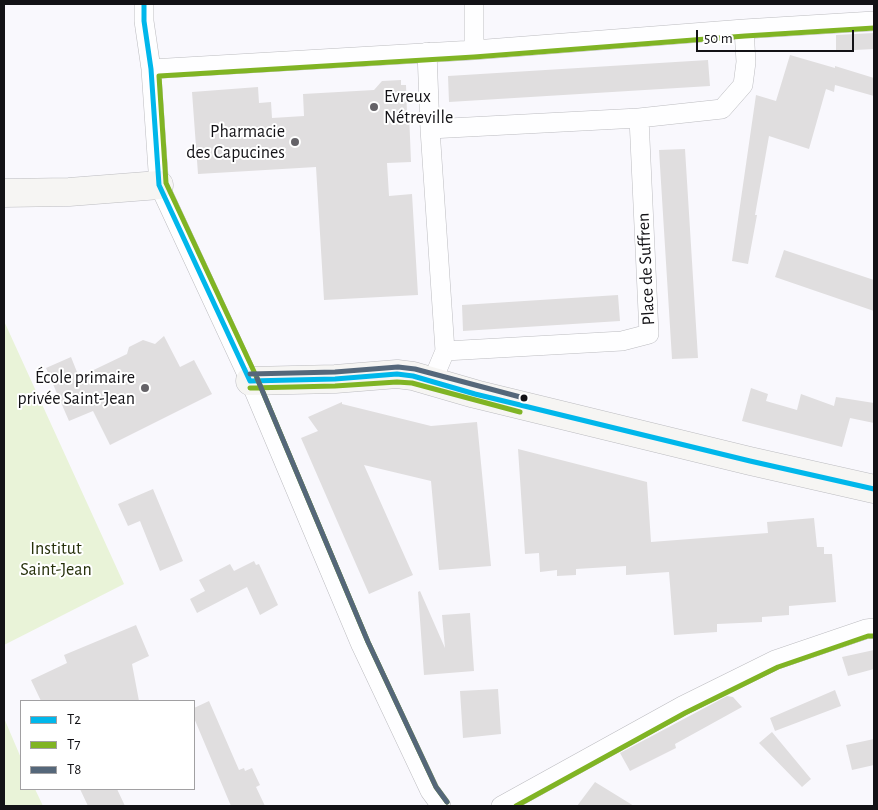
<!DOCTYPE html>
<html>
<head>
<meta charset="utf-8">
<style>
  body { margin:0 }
  #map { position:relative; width:878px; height:810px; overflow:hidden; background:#f9f8fd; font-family:"Alegreya Sans",sans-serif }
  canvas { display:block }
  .frame { position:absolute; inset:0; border:5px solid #131216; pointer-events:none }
  .legend { position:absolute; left:20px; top:700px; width:175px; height:90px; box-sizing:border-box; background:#fff; border:1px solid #a1a0a2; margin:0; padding:6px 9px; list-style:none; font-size:15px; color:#131216 }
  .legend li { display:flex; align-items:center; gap:10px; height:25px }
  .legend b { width:25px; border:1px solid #a1a0a2 }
  .scale { position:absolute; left:696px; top:30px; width:158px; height:22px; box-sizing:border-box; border:2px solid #131216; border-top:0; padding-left:6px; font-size:15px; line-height:18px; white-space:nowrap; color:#131216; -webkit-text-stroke:4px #fff; paint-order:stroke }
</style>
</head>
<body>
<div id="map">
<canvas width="878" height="810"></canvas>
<div class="frame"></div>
<ul class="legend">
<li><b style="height:6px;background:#00b7eb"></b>T2</li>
<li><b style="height:6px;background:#80b424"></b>T7</li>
<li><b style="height:6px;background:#55677a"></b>T8</li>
</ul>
<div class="scale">50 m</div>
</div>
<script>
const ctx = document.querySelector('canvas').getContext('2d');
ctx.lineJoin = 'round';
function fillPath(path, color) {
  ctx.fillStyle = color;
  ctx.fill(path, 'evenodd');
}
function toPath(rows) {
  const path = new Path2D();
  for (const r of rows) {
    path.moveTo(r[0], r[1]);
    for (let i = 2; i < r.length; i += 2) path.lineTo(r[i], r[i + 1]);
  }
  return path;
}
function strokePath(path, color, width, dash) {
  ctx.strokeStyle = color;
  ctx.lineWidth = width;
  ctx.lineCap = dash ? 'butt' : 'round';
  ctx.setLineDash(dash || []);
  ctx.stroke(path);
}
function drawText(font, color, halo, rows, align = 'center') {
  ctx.font = font + ' "Alegreya Sans",sans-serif';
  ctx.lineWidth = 4;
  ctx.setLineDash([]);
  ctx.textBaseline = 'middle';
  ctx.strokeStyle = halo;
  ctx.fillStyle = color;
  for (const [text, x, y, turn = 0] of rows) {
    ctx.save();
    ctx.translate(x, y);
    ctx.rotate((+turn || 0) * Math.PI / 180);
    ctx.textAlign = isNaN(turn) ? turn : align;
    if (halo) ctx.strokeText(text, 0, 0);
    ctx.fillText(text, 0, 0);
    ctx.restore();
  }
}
fillPath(toPath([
  [4,321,124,584,4,645],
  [4,718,21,758,21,789,35,789,43,806,4,806]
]), '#e9f3d8');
fillPath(toPath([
  [874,33,874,49,836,51,836,35],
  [790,55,835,68,835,66,874,78,874,96,835,85,834,92,826,89,809,149,769,136,755,215,757,215,748,264,732,261,756,95,776,101],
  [708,60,710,86,449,102,448,76],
  [401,80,401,85,406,85,407,113,409,113,411,162,387,163,389,196,412,194,418,295,324,300,316,167,198,174,192,92,258,87,259,103,271,102,272,118,304,116,303,94,374,90,382,81],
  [685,149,698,358,672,359,659,150],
  [784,250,874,280,874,311,775,277],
  [618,295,620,321,463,331,462,305],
  [164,336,180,367,194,360,212,394,110,445,93,411,69,421,46,368,71,357,79,377,127,354,129,347,143,340,155,344],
  [751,388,768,394,766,401,797,410,801,394,834,406,836,397,874,403,874,423,850,418,842,447,742,421],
  [342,402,342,404,431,426,477,422,491,566,439,570,431,481,364,465,413,575,369,594,301,438,318,431,308,417],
  [518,449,647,482,651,542,768,533,767,522,814,518,817,547,824,547,824,554,832,554,836,602,789,606,789,615,762,617,762,622,717,624,717,632,674,635,669,572,626,575,626,566,576,569,576,575,557,576,557,570,540,572,539,553,525,554],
  [153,489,183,561,160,571,140,521,128,526,118,504],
  [254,561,256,565,259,564,278,605,260,615,247,587,197,613,190,599,205,591,199,580,230,564,234,571],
  [420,591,445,648,442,615,470,613,474,671,424,675,418,592],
  [136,625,149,656,132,664,139,701,41,701,31,680,67,663,64,655],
  [874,650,874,669,848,676,842,657],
  [498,689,501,734,463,738,460,691],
  [835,690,841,706,775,731,770,718],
  [727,696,733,697,742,707,675,744,676,748,630,771,620,753],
  [209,701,239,770,244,768,245,771,252,768,260,785,256,787,265,806,231,806,194,718,194,708],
  [772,732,811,779,802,787,759,743],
  [874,739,874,765,852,770,846,745],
  [595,782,634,806,577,806],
  [80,789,117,789,125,806,88,806]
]), '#e0dedf');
const street = toPath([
  [144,4,144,21,151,69,159,185,250,381,361,645,430,791,441,806],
  [474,4,474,50],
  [427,52,430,129],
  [151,69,474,50,744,29,874,21],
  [639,118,722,109,743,85,746,62,744,29],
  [432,382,445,351,622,341,649,334,639,118,430,129,445,351],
  [501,806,682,706,775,660,866,629,874,628]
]);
const secondary = toPath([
  [4,193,69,192,159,185],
  [250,381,335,379,397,374,413,376,475,394,750,461,874,489]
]);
strokePath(street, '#bcbcc0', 20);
strokePath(secondary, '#bcbcc0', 29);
strokePath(street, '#fefeff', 19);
strokePath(secondary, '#f6f5f3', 28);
strokePath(toPath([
  [144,4,144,21,151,69,159,185,250,381],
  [250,381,335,379,397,374,413,376,475,394,750,461,874,489]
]), '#00b7eb', 5);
strokePath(toPath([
  [250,388,335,386,397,382,412,383,520,412],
  [447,802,436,787,368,642,257,378,166,183,159,76,474,57,745,36,874,28],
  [516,806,685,713,778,667,868,636,874,636]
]), '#80b424', 5);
strokePath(toPath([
  [250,374,335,372,398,367,415,369,524,398],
  [257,378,368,642,436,787,447,802]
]), '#55677a', 5);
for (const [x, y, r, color] of [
  [374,107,5,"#646267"],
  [295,142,5,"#646267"],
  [145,388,5,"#646267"],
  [524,398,4.5,"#131216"]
]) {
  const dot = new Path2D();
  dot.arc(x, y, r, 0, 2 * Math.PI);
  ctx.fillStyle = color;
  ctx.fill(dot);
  strokePath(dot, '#fff', 2);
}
drawText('18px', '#131216', '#fff', [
  ["Evreux",384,97,"left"],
  ["Nétreville",384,118,"left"],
  ["Pharmacie",285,132],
  ["des Capucines",285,153],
  ["École primaire",135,378],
  ["privée Saint-Jean",135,399]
], 'right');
drawText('18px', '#131216', '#fff', [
  ["Place de Suffren",646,269,-93]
]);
drawText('18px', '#26300b', '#fff', [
  ["Institut",56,549],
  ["Saint-Jean",56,570]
]);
</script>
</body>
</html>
